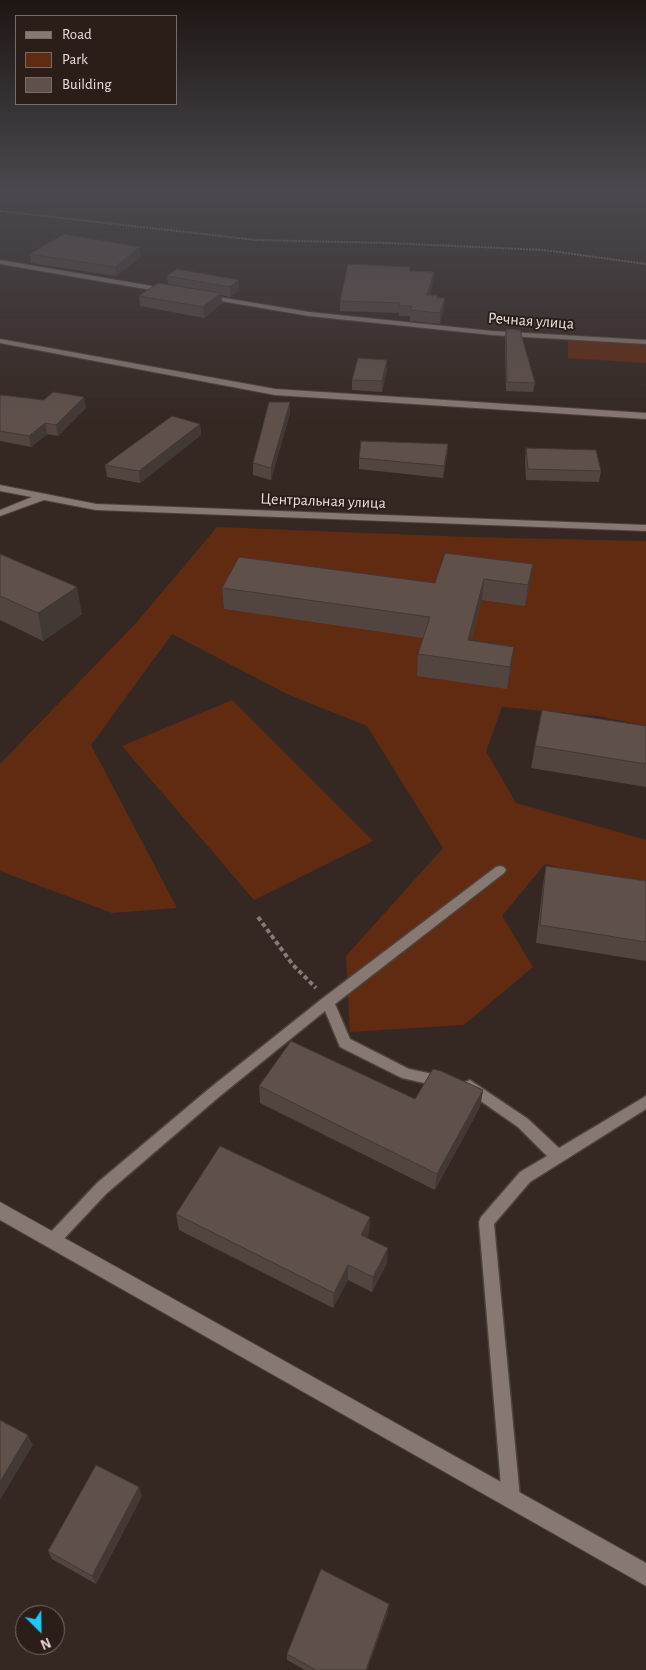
<!DOCTYPE html>
<html>
<head>
<meta charset="utf-8">
<style>
  body { margin:0 }
  #map { position:relative; width:646px; height:1670px; overflow:hidden; background:#352822; font-family:"Alegreya Sans",sans-serif }
  canvas { display:block }
  .legend { position:absolute; left:15px; top:15px; width:162px; height:90px; box-sizing:border-box; background:#2b1e19; border:1px solid #776c67; margin:0; padding:6px 9px; list-style:none; font-size:15px; color:#e9e0dc }
  .legend li { display:flex; align-items:center; gap:10px; height:25px }
  .legend b { width:25px; border:1px solid #776c67 }
  .north { position:absolute; left:15px; top:1605px; width:50px; height:50px; box-sizing:border-box; background:#2b1e19; border:1px solid #776c67; border-radius:50%; rotate:157deg; font-size:14px; font-weight:700; line-height:20px; text-align:center; color:#e9e0dc }
  .north::after { content:''; display:block; margin:auto; width:18px; height:22px; background:#1cc9fc; clip-path:polygon(50% 0,100% 100%,50% 72%,0 100%) }
</style>
</head>
<body>
<div id="map">
<canvas width="646" height="1670"></canvas>
<ul class="legend">
<li><b style="height:6px;background:#877871"></b>Road</li>
<li><b style="height:14px;background:#602b11"></b>Park</li>
<li><b style="height:14px;background:#5f504a"></b>Building</li>
</ul>
<div class="north">N</div>
</div>
<script>
const ctx = document.querySelector('canvas').getContext('2d');
ctx.lineJoin = 'round';
function fillPath(path, color) {
  ctx.fillStyle = color;
  ctx.fill(path, 'evenodd');
}
function toPath(rows) {
  const path = new Path2D();
  for (const r of rows) {
    path.moveTo(r[0], r[1]);
    for (let i = 2; i < r.length; i += 2) path.lineTo(r[i], r[i + 1]);
  }
  return path;
}
function strokePath(path, color, width, dash) {
  ctx.strokeStyle = color;
  ctx.lineWidth = width;
  ctx.lineCap = dash ? 'butt' : 'round';
  ctx.setLineDash(dash || []);
  ctx.stroke(path);
}
function drawText(font, color, halo, rows, align = 'center') {
  ctx.font = font + ' "Alegreya Sans",sans-serif';
  ctx.lineWidth = 4;
  ctx.setLineDash([]);
  ctx.textBaseline = 'middle';
  ctx.strokeStyle = halo;
  ctx.fillStyle = color;
  for (const [text, x, y, turn = 0] of rows) {
    ctx.save();
    ctx.translate(x, y);
    ctx.rotate((+turn || 0) * Math.PI / 180);
    ctx.textAlign = isNaN(turn) ? turn : align;
    if (halo) ctx.strokeText(text, 0, 0);
    ctx.fillText(text, 0, 0);
    ctx.restore();
  }
}
fillPath(toPath([
  [568,340,646,345,646,363,568,358],
  [217,527,468,537,646,541,646,726,598,716,502,707,486,751,516,803,646,840,646,887,545,864,502,916,533,967,464,1025,350,1032,346,956,443,848,367,726,289,695,172,634,91,745,177,908,112,913,0,871,0,764,137,622],
  [232,700,373,841,254,900,122,746]
]), '#602b11');
const service = toPath([
  [500,866,504,867,506,870,504,873,335,1004,350,1039,409,1069,447,1077,449,1081,447,1085,442,1087,402,1078,340,1047,325,1011,220,1096,107,1193,58,1245,53,1247,48,1245,45,1240,48,1235,97,1183,210,1088,323,998,496,867,500,866],
  [470,1080,528,1119,559,1148,646,1096,646,1109,530,1182,494,1224,520,1498,517,1504,511,1507,505,1504,502,1498,479,1222,481,1217,520,1172,547,1156,518,1127,465,1090,463,1086,465,1082,470,1080]
]);
const minor = toPath([
  [0,260,169,289,173,291,169,293,0,264,0,260],
  [200,294,309,312,492,331,646,340,646,344,492,335,309,316,203,298,199,296,200,294],
  [0,339,275,389,646,413,646,419,275,395,0,343,0,339],
  [0,485,96,504,646,525,646,531,96,510,44,500,0,516,0,510,32,497,0,491,0,485],
  [0,1202,646,1563,646,1586,0,1220,0,1202]
]);
strokePath(service, '#4d433d', 3);
strokePath(minor, '#4d433d', 2);
strokePath(toPath([
  [0,211,256,240,387,243,544,250,646,264]
]), '#857a75', 2, [2, 1]);
strokePath(toPath([
  [258,917,293,965,316,988]
]), '#857a75', 4, [4.5, 3]);
fillPath(service, '#877871');
fillPath(minor, '#877871');
fillPath(toPath([
  [30,254,141,257,116,276,31,263],
  [410,267,410,271,434,272,433,282,430,295,437,298,444,308,440,324,410,321,410,316,399,316,399,313,340,311,340,301],
  [177,269,239,290,230,297,221,295,222,303,204,318,140,306,139,296,168,284,167,276],
  [506,329,535,383,533,392,506,391,505,338],
  [387,370,382,392,352,390,352,380],
  [0,396,86,408,58,436,47,434,31,447,0,441],
  [290,413,271,480,253,475,253,463],
  [200,424,201,435,140,483,107,477,105,465],
  [448,444,447,456,443,478,359,469,359,458],
  [526,448,601,471,599,482,526,480,525,460],
  [445,553,530,585,525,606,482,600,471,641,511,669,507,689,417,676,418,654,423,638,224,609,222,588,435,583],
  [0,554,82,614,43,641,0,620],
  [646,726,646,787,531,768,535,746],
  [546,866,646,881,646,961,536,943,543,884],
  [259,1086,415,1099,483,1090,480,1107,435,1190,260,1103],
  [176,1214,370,1217,369,1233,367,1237,387,1263,372,1292,348,1280,333,1308,179,1230],
  [142,1496,96,1584,52,1559,48,1551],
  [388,1612,367,1670,305,1670,287,1660,287,1654]
]), '#524540');
fillPath(toPath([
  [140,247,141,257,116,276,115,267],
  [434,272,433,282,427,305,427,295],
  [239,280,239,290,230,297,230,287],
  [221,293,222,303,204,318,203,307],
  [445,298,444,308,440,324,440,313],
  [387,360,387,370,382,392,382,381],
  [84,397,86,408,58,436,56,425],
  [290,402,290,413,271,480,271,468],
  [45,423,47,434,31,447,29,436],
  [200,424,201,435,140,483,139,471],
  [448,444,447,456,443,478,444,466],
  [533,564,530,585,525,606,528,585],
  [484,579,482,600,465,662,468,640],
  [77,587,82,614,43,641,38,613],
  [514,647,511,669,507,689,510,667],
  [483,1090,480,1107,435,1190,437,1174],
  [370,1217,369,1233,360,1250,361,1235],
  [388,1248,387,1263,372,1292,373,1277],
  [348,1265,348,1280,333,1308,334,1293],
  [28,1435,33,1445,0,1500,0,1482],
  [139,1487,142,1496,96,1584,92,1576],
  [389,1604,388,1612,367,1670,366,1670]
]), '#423834');
const building = toPath([
  [64,234,140,247,115,267,30,254,64,234],
  [348,264,410,267,409,271,434,272,427,295,437,295,437,298,445,298,440,313,410,310,412,306,399,306,400,303,340,301,348,264],
  [177,269,239,280,230,287,167,276,177,269],
  [158,283,221,293,203,307,139,296,158,283],
  [506,329,520,330,535,383,507,382,506,329],
  [358,358,387,360,382,381,352,380,358,358],
  [53,392,84,397,56,425,45,423,29,436,0,431,0,396,1,395,44,400,53,392],
  [269,402,290,402,271,468,253,463,269,402],
  [172,416,200,424,139,471,105,465,172,416],
  [361,441,448,444,444,466,359,458,361,441],
  [526,448,596,450,601,471,528,469,526,448],
  [445,553,533,564,528,585,484,579,468,640,514,647,510,667,418,654,430,617,222,588,239,557,435,583,445,553],
  [0,554,77,587,38,613,0,596,0,554],
  [542,710,646,726,646,764,535,746,542,710],
  [546,866,646,881,646,942,540,925,546,866],
  [291,1041,415,1099,433,1069,441,1071,483,1090,437,1174,259,1086,291,1041],
  [220,1146,370,1217,361,1235,388,1248,373,1277,348,1265,334,1293,176,1214,220,1146],
  [0,1420,28,1435,0,1482,0,1420],
  [96,1465,139,1487,92,1576,48,1551,96,1465],
  [321,1569,389,1604,366,1670,316,1670,287,1654,321,1569]
]);
fillPath(building, '#5f504a');
strokePath(building, '#423834', 1);
const sky = ctx.createLinearGradient(0, 0, 0, 424);
sky.addColorStop(0, '#1d1613');
sky.addColorStop(0.45, '#4b484f');
sky.addColorStop(1, '#4b484f00');
ctx.fillStyle = sky;
ctx.fillRect(0, 0, 646, 424);
drawText('16px', '#e9e0dc', '#2b1e19', [
  ["Речная улица",531,321,4],
  ["Центральная улица",323,501,2]
]);
</script>
</body>
</html>
